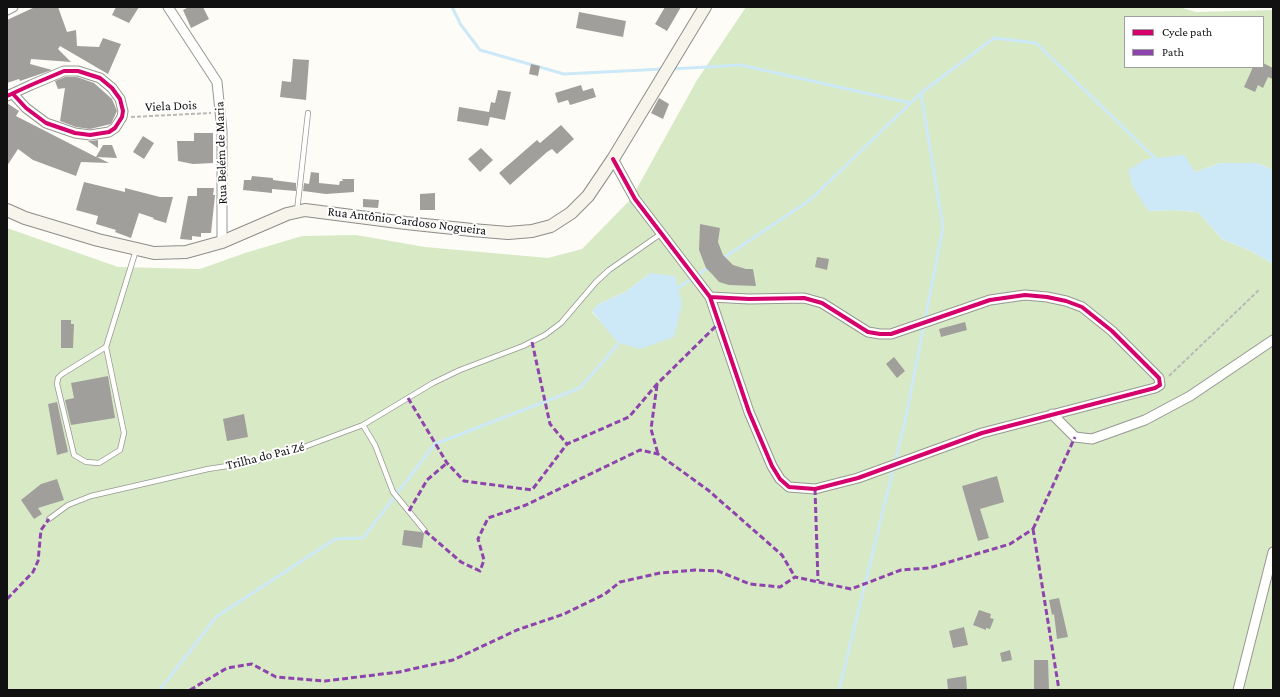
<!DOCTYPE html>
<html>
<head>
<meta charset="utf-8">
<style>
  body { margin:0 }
  #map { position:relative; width:1280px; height:697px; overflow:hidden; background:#fdfcf7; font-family:"Crimson Pro",serif }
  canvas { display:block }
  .frame { position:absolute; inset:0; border:8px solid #111; pointer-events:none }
  .legend { position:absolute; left:1124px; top:16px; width:140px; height:52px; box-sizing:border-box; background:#fff; border:1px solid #a0a0a0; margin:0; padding:5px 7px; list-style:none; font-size:12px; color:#111 }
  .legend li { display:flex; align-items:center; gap:8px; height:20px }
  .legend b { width:20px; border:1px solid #a0a0a0 }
</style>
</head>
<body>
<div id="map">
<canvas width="1280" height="697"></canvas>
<div class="frame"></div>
<ul class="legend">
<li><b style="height:5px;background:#d6006c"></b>Cycle path</li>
<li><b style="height:5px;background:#8e44ad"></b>Path</li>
</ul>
</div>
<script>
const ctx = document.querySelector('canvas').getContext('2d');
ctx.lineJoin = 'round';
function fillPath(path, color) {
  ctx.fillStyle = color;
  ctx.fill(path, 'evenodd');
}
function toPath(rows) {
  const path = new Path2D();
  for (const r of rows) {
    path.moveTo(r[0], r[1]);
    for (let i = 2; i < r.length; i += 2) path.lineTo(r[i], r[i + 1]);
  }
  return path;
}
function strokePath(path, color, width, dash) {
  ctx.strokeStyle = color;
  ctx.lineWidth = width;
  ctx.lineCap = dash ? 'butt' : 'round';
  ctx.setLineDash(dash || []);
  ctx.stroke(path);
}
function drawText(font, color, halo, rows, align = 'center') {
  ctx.font = font + ' "Crimson Pro",serif';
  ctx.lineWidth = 4;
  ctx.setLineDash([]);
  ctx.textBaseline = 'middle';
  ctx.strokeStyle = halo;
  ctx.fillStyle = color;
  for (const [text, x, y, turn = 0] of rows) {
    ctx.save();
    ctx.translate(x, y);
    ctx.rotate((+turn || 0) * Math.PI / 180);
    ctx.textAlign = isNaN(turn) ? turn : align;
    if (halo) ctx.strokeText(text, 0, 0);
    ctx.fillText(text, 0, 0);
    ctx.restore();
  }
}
fillPath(toPath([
  [746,7,1179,7,1196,12,1273,10,1273,170,1257,163,1220,163,1195,172,1148,211,1172,210,1198,212,1222,239,1253,252,1273,264,1273,690,7,690,7,228,118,267,200,269,245,253,302,236,356,235,425,247,548,258,582,249,631,199,697,80],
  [1125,17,1263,17,1263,67,1125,67],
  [650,273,602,323,592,312,599,304,627,291]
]), '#d8eac5');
fillPath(toPath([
  [1184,155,1195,172,1220,163,1257,163,1273,170,1273,264,1253,252,1222,239,1198,212,1172,210,1148,211,1133,187,1128,170,1146,159],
  [650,273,675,276,682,304,674,337,640,349,617,342,592,311,599,304,627,291]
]), '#cde8f7');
strokePath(toPath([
  [452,7,461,25,480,50,564,74,663,69],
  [671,69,741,65,910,103],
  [722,259,810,200,921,93,994,38,1036,43,1157,160],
  [675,290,709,267],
  [160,690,216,617,335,539,363,538,435,444,580,388,622,340],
  [839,690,905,421,943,228,921,93]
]), '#cde8f7', 3);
fillPath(toPath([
  [35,7,58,7,67,32,76,30,77,46,99,47,103,38,121,44,108,74,60,46,58,49,71,62,31,59,30,64,52,70,20,81,19,79,7,83,7,20],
  [116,7,139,7,129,23,112,15],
  [189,7,203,7,209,19,191,28,183,10],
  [665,7,681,7,667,31,655,24],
  [579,12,626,21,623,37,576,28],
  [293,59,309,60,306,100,280,97,282,81,291,82],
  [1263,63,1273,68,1273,79,1268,77,1263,88,1258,85,1255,92,1244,87,1253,67,1263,67],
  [531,64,540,66,538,76,529,74],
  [65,77,77,77,94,83,112,99,117,111,111,124,90,129,76,127,60,121,65,88,58,89,55,81],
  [581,85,583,91,593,88,596,97,570,105,568,100,558,103,555,93],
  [498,90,511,92,505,120,490,117,488,126,457,121,459,107,489,112,491,102,495,103],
  [659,98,669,104,663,119,651,113],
  [7,103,19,111,16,116,96,157,103,145,112,145,117,158,97,157,109,163,81,162,76,176,33,160,18,149,7,166],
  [561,125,574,139,557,154,552,149,547,152,510,185,499,173,537,140,540,143],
  [194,133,213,133,213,163,193,164,178,161,177,141,194,141],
  [143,136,154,143,144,159,133,152],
  [98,140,98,148,88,141,91,141],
  [481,148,493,160,480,172,468,159],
  [311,172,319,173,319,183,339,185,340,181,343,181,342,179,354,179,354,192,326,194,303,191,304,183,309,184],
  [252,176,273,178,273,180,296,183,296,191,272,189,272,193,243,190,244,180,251,180],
  [84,182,125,192,125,188,160,197,173,197,166,223,153,219,154,218,139,213,131,238,115,232,116,230,96,224,98,216,76,210],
  [197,188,214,188,213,195,215,195,211,233,201,233,201,237,192,236,192,240,180,239,188,196,197,196],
  [435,193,435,210,420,210,420,194],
  [363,199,379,200,378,208,363,207],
  [700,224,720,228,718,242,723,255,733,265,746,269,753,269,756,286,729,285,719,282,712,274,706,268,699,250],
  [817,257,829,259,827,270,815,267],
  [61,320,71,320,71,324,74,324,73,348,61,348],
  [965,322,967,330,941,337,939,329],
  [894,357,905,371,897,378,886,364],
  [108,376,115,418,71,425,65,400,74,398,71,383],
  [57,402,68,452,57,455,48,404],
  [244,414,248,437,227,441,223,419],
  [997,476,1004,502,980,509,989,538,978,541,962,486],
  [57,479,64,500,38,508,42,514,34,519,21,500,41,484],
  [404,530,421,532,424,534,422,548,402,545],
  [1059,598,1068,637,1057,639,1054,614,1052,615,1049,600],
  [979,610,991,614,990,618,994,619,990,629,986,628,986,630,973,625],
  [964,627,968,645,953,648,949,631],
  [1010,650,1012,660,1002,662,1000,653],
  [1034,660,1048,660,1049,689,1034,689],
  [966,676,967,690,948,690,947,679]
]), '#a19f9c');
const lane = toPath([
  [297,211,308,113],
  [106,347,62,374,58,378,57,384,74,455,86,462,99,463,120,450,124,433,106,347,136,250],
  [363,425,375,445,393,492,425,531],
  [49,519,68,505,91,496,208,469,253,462,304,447,363,425,433,383,460,370,523,346,545,335,561,323,596,282,609,270,662,233]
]);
const street = toPath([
  [168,7,217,82,222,131,222,242],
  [7,10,13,7],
  [7,96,31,85,64,71,78,71,100,78,112,88,120,99,123,111,122,117,115,128,109,132,90,135,75,133,46,123,26,108,13,94],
  [613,159,635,199,710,297,749,412,772,466,780,479,789,487,815,489,858,478,982,433,1155,388,1160,385,1159,378,1112,331,1082,307,1066,301,1047,297,1025,295,990,300,891,334,880,334,868,332,822,303,804,298,749,299,710,297],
  [1052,414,1075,437,1092,439,1145,420,1190,396,1273,340],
  [1238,690,1273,552]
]);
const secondary = toPath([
  [7,210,25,218,98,240,154,253,186,252,222,242,287,214,305,210,406,223,472,230,508,233,532,231,551,226,571,213,588,196,613,159,705,7]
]);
strokePath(lane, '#979795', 6);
strokePath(street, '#979795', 11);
strokePath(secondary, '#8e8d8b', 14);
strokePath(toPath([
  [131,117,211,113],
  [1169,376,1259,290]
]), '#b9b9b8', 2, [4, 2]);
strokePath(lane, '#fffffe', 4.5);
strokePath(street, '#fffffe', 9);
strokePath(secondary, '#f6f4eb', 12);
strokePath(toPath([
  [532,342,550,424,567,444],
  [657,385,651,429,658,454],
  [408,398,447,463,464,481,532,490,567,444,629,417,657,384,719,323],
  [815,489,818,581],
  [409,511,427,480,447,463],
  [1033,529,1059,690],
  [1033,529,1075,437],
  [425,531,461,562,480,571,484,560,478,539,488,518,526,505,640,450,658,454,708,490,782,555,795,577],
  [7,599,33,572,38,561,41,530,49,519],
  [190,690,227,668,252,664,276,677,325,681,399,672,453,660,517,630,564,614,605,594,620,582,660,573,695,570,718,571,750,584,780,587,795,577,851,589,901,570,929,568,1010,544,1033,529]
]), '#8e44ad', 3, [6, 3]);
strokePath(toPath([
  [7,96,31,85,64,71,78,71,100,78,112,88,120,99,123,111,122,117,115,128,109,132,90,135,75,133,46,123,26,108,13,94],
  [613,159,635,199,710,297,749,412,772,466,780,479,789,487,815,489,858,478,982,433,1155,388,1160,385,1159,378,1112,331,1082,307,1066,301,1047,297,1025,295,990,300,891,334,880,334,868,332,822,303,804,298,749,299,710,297]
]), '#d6006c', 4);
drawText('13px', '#111', '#fff', [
  ["Viela Dois",171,106,-2],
  ["Rua Belém de Maria",221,153,-92],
  ["Rua Antônio Cardoso Nogueira",407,221,7],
  ["Trilha do Pai Zé",265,456,-14]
]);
</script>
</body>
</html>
